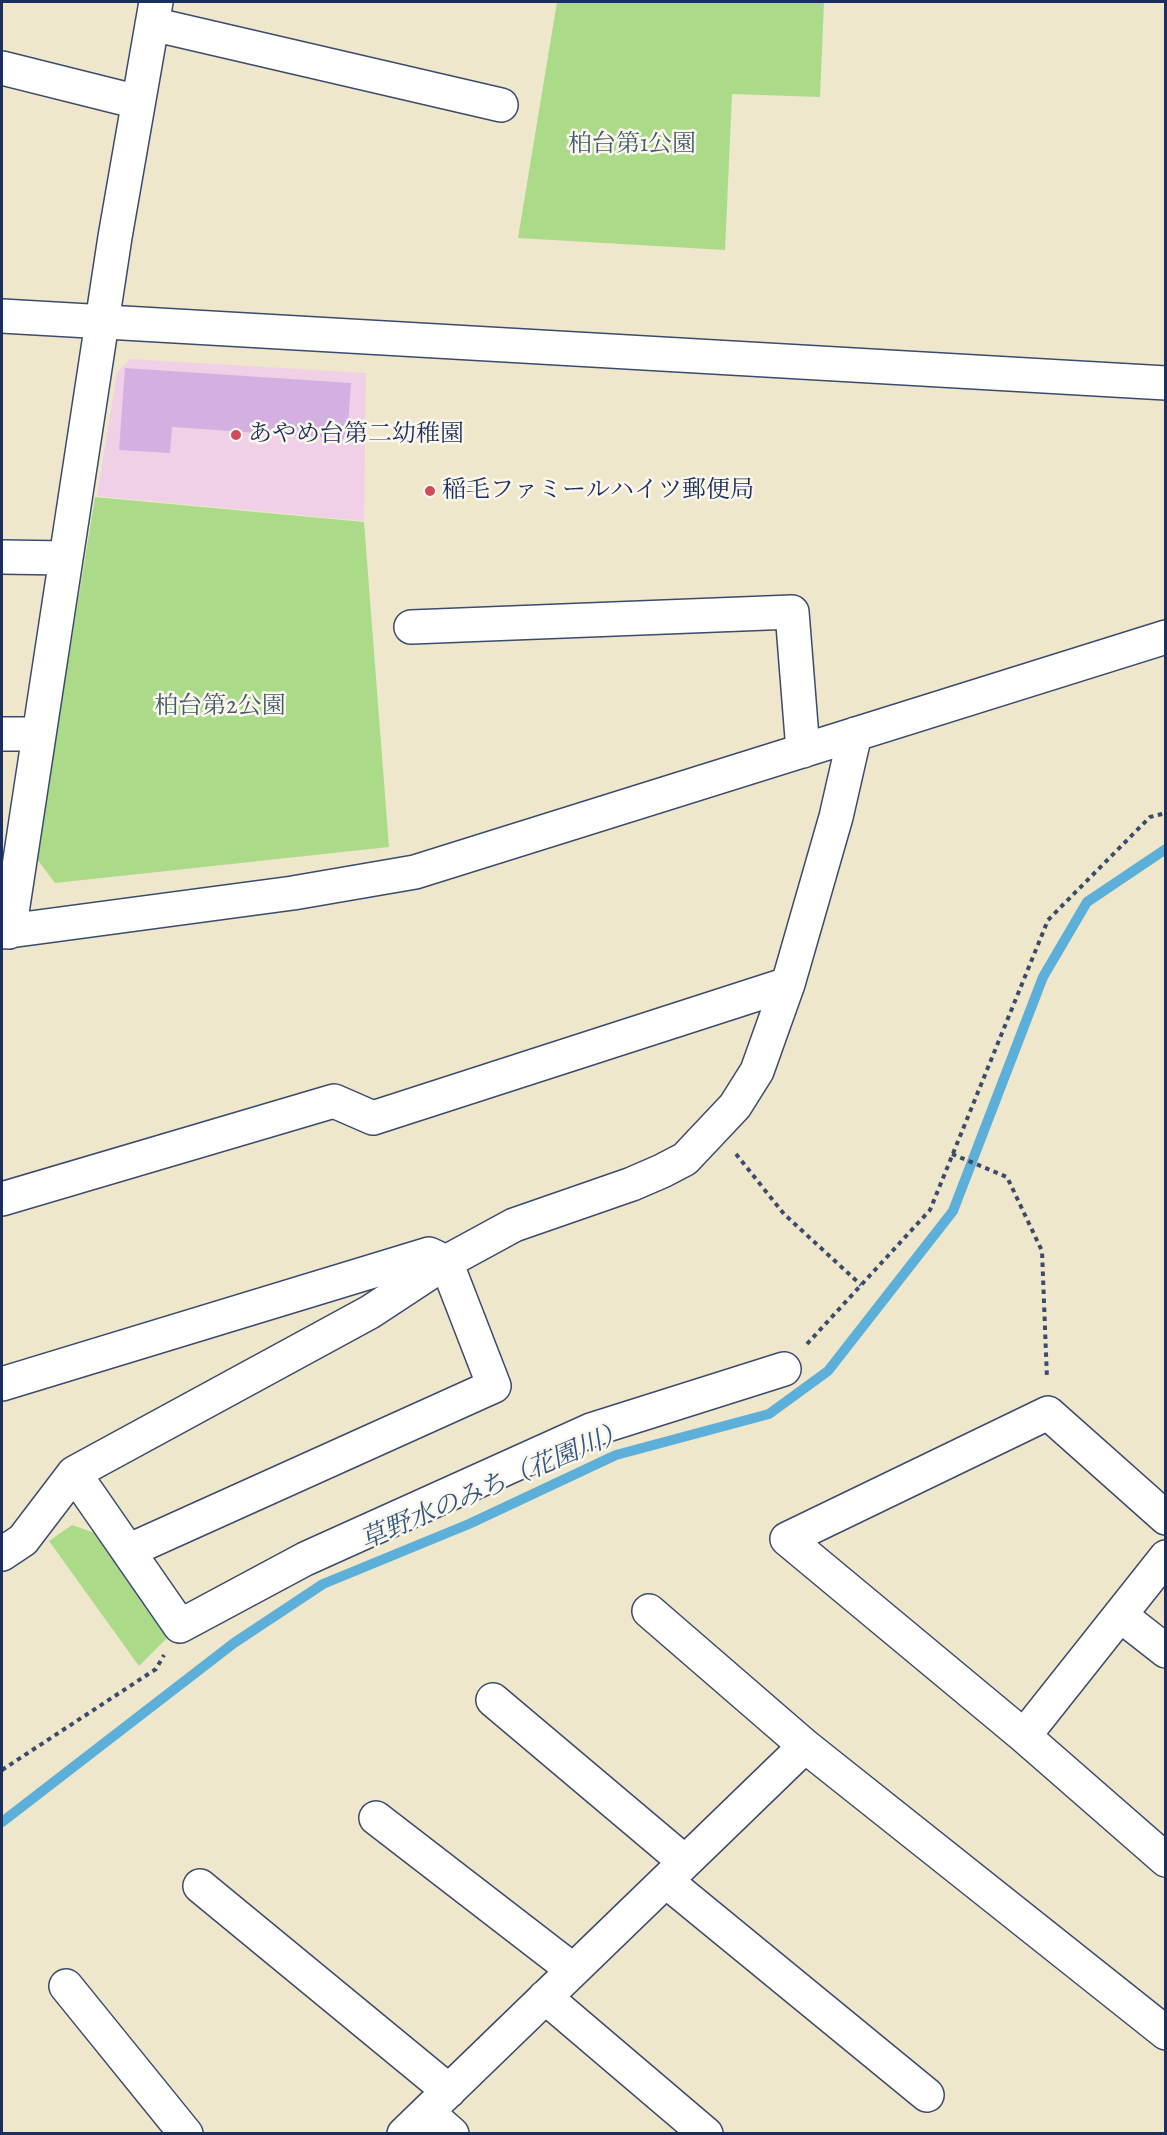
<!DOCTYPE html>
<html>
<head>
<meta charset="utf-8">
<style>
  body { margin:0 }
  #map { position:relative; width:1167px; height:2135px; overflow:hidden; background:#efe7cb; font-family:Alegreya,serif }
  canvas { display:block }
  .frame { position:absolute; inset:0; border:3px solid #1b2f5e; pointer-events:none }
</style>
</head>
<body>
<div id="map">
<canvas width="1167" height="2135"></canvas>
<div class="frame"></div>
</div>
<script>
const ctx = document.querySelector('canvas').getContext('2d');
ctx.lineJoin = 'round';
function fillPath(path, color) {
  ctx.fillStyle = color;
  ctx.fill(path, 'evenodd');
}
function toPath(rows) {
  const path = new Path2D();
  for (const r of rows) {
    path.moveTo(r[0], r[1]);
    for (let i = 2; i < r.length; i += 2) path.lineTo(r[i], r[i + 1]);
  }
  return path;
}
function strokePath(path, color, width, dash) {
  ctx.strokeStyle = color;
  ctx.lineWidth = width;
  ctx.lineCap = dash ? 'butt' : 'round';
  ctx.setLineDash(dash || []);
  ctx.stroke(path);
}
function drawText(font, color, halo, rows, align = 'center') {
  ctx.font = font + ' Alegreya,"Noto Serif JP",serif';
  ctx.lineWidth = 5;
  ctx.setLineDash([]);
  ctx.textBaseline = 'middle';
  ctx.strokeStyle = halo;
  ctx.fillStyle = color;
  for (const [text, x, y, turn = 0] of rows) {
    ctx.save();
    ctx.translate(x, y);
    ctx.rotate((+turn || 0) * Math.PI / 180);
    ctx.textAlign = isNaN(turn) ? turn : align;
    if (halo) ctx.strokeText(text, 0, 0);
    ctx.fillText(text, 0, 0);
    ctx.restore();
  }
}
fillPath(toPath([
  [131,359,366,373,364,521,97,496,117,372]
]), '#efd0e7');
fillPath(toPath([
  [557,2,824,2,820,97,732,94,725,250,518,238],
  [95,497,364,522,389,847,55,883,36,858],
  [72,1525,98,1534,169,1636,139,1666,49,1541]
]), '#abdb89');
strokePath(toPath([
  [2,1822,234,1643,323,1584,469,1524,616,1455,769,1414,828,1371,953,1211,1043,977,1087,902,1166,849]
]), '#5cafd8', 10);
fillPath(toPath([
  [125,368,351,383,347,439,172,427,170,453,119,450]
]), '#d4b0e2');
const minor = toPath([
  [152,24,501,105],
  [2,68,138,102],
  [2,316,1166,383],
  [2,557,66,558],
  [411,627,792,612,803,751],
  [2,734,39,734],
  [2,932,293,893,415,872,1166,637],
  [9,932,115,237,156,2],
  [2,1199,334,1101,373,1118,788,984],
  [2,1384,429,1254,446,1262,494,1386,128,1551],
  [74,1473,180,1626,305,1559,591,1430,784,1369],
  [1166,1518,1048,1413,787,1539,1024,1736,1166,1860],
  [2,1554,23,1540,74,1473,370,1312,446,1262,514,1225,632,1184,662,1171,685,1159,735,1106,757,1071,788,984,836,817,855,734],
  [649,1611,805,1746,1166,2033],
  [1120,1615,1166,1651],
  [493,1700,685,1862],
  [1024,1736,1166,1557],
  [376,1818,573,1970],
  [666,1881,927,2095],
  [200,1886,449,2091],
  [66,1986,186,2134],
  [545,1997,706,2134],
  [427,2112,452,2134],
  [404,2134,805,1746]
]);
strokePath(minor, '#3b4b6e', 36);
strokePath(toPath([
  [736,1154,784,1214,861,1285],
  [952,1154,1007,1177,1042,1251,1047,1379],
  [807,1344,930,1210,1048,920,1150,817,1166,813],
  [2,1770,156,1669,164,1655]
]), '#3b4b6e', 4, [4.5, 4.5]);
strokePath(minor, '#fff', 33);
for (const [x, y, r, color] of [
  [236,435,6,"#d1495b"],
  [430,491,6,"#d1495b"]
]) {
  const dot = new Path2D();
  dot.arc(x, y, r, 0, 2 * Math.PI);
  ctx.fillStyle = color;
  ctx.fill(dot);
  strokePath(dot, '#fbf7ec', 2);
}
drawText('24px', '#3f5a69', '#fbf7ec', [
  ["柏台第1公園",632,145],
  ["柏台第2公園",220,707]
]);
drawText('24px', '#1b2f5e', '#fbf7ec', [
  ["あやめ台第二幼稚園",248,435],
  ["稲毛ファミールハイツ郵便局",442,491]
], 'left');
drawText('italic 26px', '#2e5583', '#fbf7ec', [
  ["草野水のみち（花園川）",494,1487,-23]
]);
</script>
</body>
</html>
